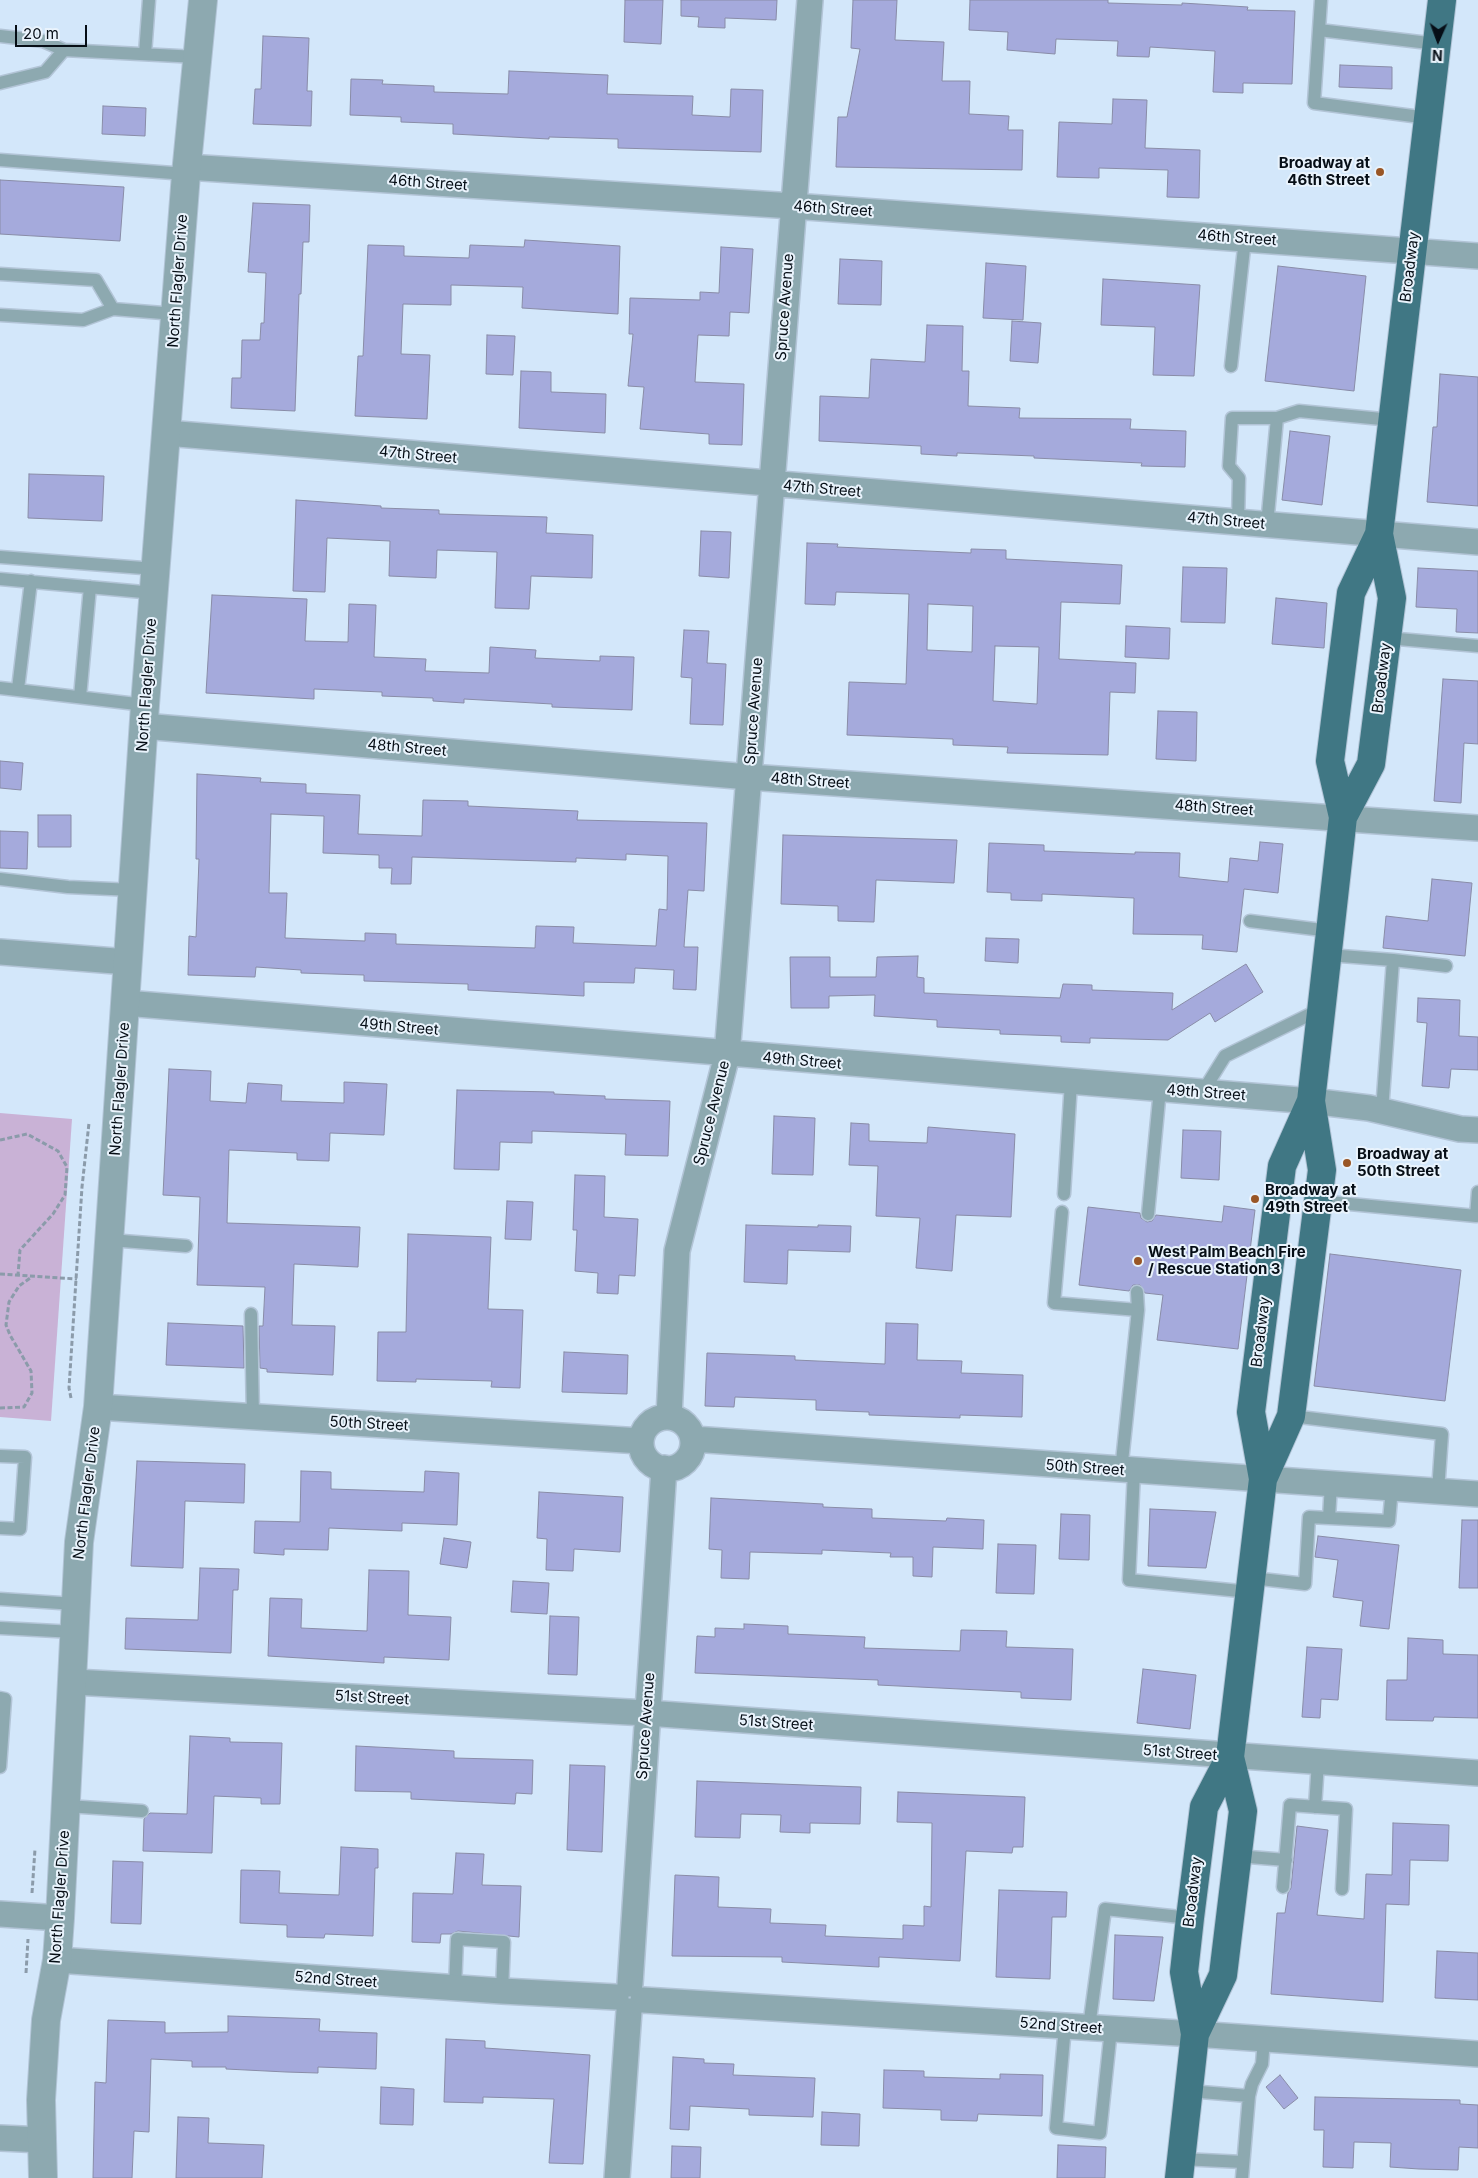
<!DOCTYPE html>
<html>
<head>
<meta charset="utf-8">
<style>
  body { margin:0 }
  #map { position:relative; width:1478px; height:2178px; overflow:hidden; background:#d3e7fa; font-family:Inter,sans-serif }
  canvas { display:block }
  .north { position:absolute; left:1413px; top:15px; width:50px; height:50px; -webkit-text-stroke:4px #e9f3fc; paint-order:stroke; rotate:182deg; font-size:14px; font-weight:700; line-height:20px; text-align:center; color:#060e16 }
  .north::after { content:''; display:block; margin:auto; width:18px; height:22px; background:#060e16; clip-path:polygon(50% 0,100% 100%,50% 72%,0 100%) }
  .scale { position:absolute; left:15px; top:25px; width:72px; height:22px; box-sizing:border-box; border:2px solid #060e16; border-top:0; padding-left:6px; font-size:15px; line-height:18px; white-space:nowrap; color:#060e16; -webkit-text-stroke:4px #e9f3fc; paint-order:stroke }
</style>
</head>
<body>
<div id="map">
<canvas width="1478" height="2178"></canvas>
<div class="north">N</div>
<div class="scale">20 m</div>
</div>
<script>
const ctx = document.querySelector('canvas').getContext('2d');
ctx.lineJoin = 'round';
function fillPath(path, color) {
  ctx.fillStyle = color;
  ctx.fill(path, 'evenodd');
}
function toPath(rows) {
  const path = new Path2D();
  for (const r of rows) {
    if (r.length === 3) {
      path.moveTo(r[0] + r[2], r[1]);
      path.arc(r[0], r[1], r[2], 0, 2 * Math.PI);
      continue;
    }
    path.moveTo(r[0], r[1]);
    for (let i = 2; i < r.length; i += 2) path.lineTo(r[i], r[i + 1]);
  }
  return path;
}
function strokePath(path, color, width, dash) {
  ctx.strokeStyle = color;
  ctx.lineWidth = width;
  ctx.lineCap = dash ? 'butt' : 'round';
  ctx.setLineDash(dash || []);
  ctx.stroke(path);
}
function drawText(font, color, halo, rows, align = 'center') {
  ctx.font = font + ' Inter,sans-serif';
  ctx.lineWidth = 4;
  ctx.setLineDash([]);
  ctx.textBaseline = 'middle';
  ctx.strokeStyle = halo;
  ctx.fillStyle = color;
  for (const [text, x, y, turn = 0] of rows) {
    ctx.save();
    ctx.translate(x, y);
    ctx.rotate((+turn || 0) * Math.PI / 180);
    ctx.textAlign = isNaN(turn) ? turn : align;
    if (halo) ctx.strokeText(text, 0, 0);
    ctx.fillText(text, 0, 0);
    ctx.restore();
  }
}
fillPath(toPath([
  [0,1113,72,1119,51,1421,0,1417]
]), '#c9b2d6');
const building = toPath([
  [625,0,663,0,661,44,624,42,625,0],
  [681,0,777,0,776,20,725,18,725,28,698,27,699,17,681,16,681,0],
  [853,0,897,0,895,40,944,42,942,81,970,81,969,114,1009,116,1008,130,1023,130,1022,170,836,167,838,117,847,117,860,49,851,48,853,0],
  [970,0,1108,0,1108,3,1182,5,1182,3,1248,7,1247,10,1295,11,1292,84,1243,83,1243,93,1213,92,1215,51,1150,47,1149,57,1117,56,1118,41,1056,39,1055,54,1007,50,1008,32,969,30,970,0],
  [263,36,309,38,307,91,312,91,311,126,253,124,255,89,261,89,263,36],
  [1340,65,1392,67,1392,89,1339,87,1340,65],
  [509,71,608,75,607,94,693,96,692,115,730,117,731,89,763,90,761,152,618,148,618,139,549,137,549,139,453,134,453,124,401,122,401,117,350,115,351,79,383,80,382,84,434,86,434,92,508,94,509,71],
  [1113,99,1147,100,1145,148,1200,150,1199,198,1167,197,1168,170,1099,168,1099,178,1057,177,1059,122,1112,124,1113,99],
  [103,106,146,108,145,136,102,134,103,106],
  [0,180,124,187,120,241,0,234,0,180],
  [253,203,310,205,309,242,303,242,301,294,299,294,295,411,231,408,232,378,241,378,242,340,260,340,261,323,264,323,266,273,248,272,253,203],
  [525,240,620,246,618,314,522,308,523,287,451,285,451,305,403,304,401,354,430,355,427,419,355,416,358,356,363,356,368,245,404,246,404,256,469,258,470,245,524,247,525,240],
  [721,247,753,249,749,313,730,312,729,336,698,335,695,382,744,384,742,445,709,444,709,434,640,429,644,387,628,386,633,334,629,334,630,298,700,300,700,292,719,293,721,247],
  [840,259,882,261,881,305,838,304,840,259],
  [986,263,1026,266,1023,320,983,318,986,263],
  [1278,266,1366,276,1354,391,1265,381,1278,266],
  [1103,279,1200,285,1194,376,1153,375,1155,327,1101,325,1103,279],
  [1012,321,1041,323,1038,363,1010,361,1012,321],
  [927,325,963,326,962,371,969,371,968,406,1020,408,1019,418,1131,419,1130,429,1186,431,1185,467,1141,466,1142,463,1034,458,1034,456,957,453,957,456,921,454,921,446,819,441,820,396,869,398,871,359,925,362,927,325],
  [487,335,515,336,513,375,486,374,487,335],
  [521,371,551,372,551,392,606,394,605,433,519,428,521,371],
  [1440,374,1478,377,1478,506,1427,502,1433,427,1437,427,1440,374],
  [1290,431,1330,436,1322,505,1282,500,1290,431],
  [29,474,104,476,102,521,28,518,29,474],
  [296,500,381,506,381,508,439,510,439,514,547,517,546,533,593,535,592,578,531,576,529,609,495,608,497,552,437,550,436,578,389,576,390,541,327,538,325,592,293,591,296,500],
  [701,531,731,532,729,578,699,576,701,531],
  [807,543,838,544,837,547,971,553,971,549,1006,550,1006,559,1122,565,1120,604,1061,602,1059,659,1136,663,1135,693,1110,692,1108,755,1007,753,1008,747,953,745,953,739,847,735,849,682,906,684,909,594,836,592,835,605,805,604,807,543],
  [928,604,973,606,972,652,927,650,928,604],
  [995,646,1039,647,1037,704,993,701,995,646],
  [1183,567,1227,568,1225,623,1181,622,1183,567],
  [1418,568,1478,571,1478,633,1456,632,1457,609,1416,607,1418,568],
  [212,595,307,599,305,641,348,642,349,604,376,605,374,657,426,659,425,671,489,673,490,647,536,650,535,658,600,661,600,656,634,657,632,710,552,707,552,704,464,699,464,703,433,701,433,698,382,696,382,692,314,689,314,699,206,693,212,595],
  [1276,598,1327,603,1324,648,1272,644,1276,598],
  [1126,626,1170,628,1169,659,1125,657,1126,626],
  [684,630,709,631,707,663,726,664,723,725,690,724,692,678,681,677,684,630],
  [1443,679,1478,681,1478,744,1464,743,1461,803,1434,801,1443,679],
  [1158,711,1197,712,1196,761,1156,759,1158,711],
  [0,761,23,763,21,790,0,788,0,761],
  [197,774,261,778,260,782,306,784,306,793,360,795,358,834,422,836,423,800,468,801,468,806,578,811,577,820,707,823,704,891,688,890,684,947,698,947,696,990,673,989,674,970,635,968,634,983,584,982,584,996,468,990,468,984,364,981,364,975,301,973,301,970,256,967,255,977,188,975,189,936,196,937,199,859,196,859,197,774],
  [271,814,324,816,323,853,379,855,379,868,392,868,391,884,411,884,412,857,576,862,576,858,626,860,626,854,668,856,667,910,659,909,656,946,573,943,574,927,536,926,535,948,396,944,396,934,365,933,365,941,285,938,287,893,269,893,271,814],
  [38,815,71,815,71,847,38,847,38,815],
  [0,831,28,832,27,869,0,868,0,831],
  [783,835,957,840,954,883,876,880,874,922,838,921,838,906,781,904,783,835],
  [1260,842,1283,844,1278,893,1244,889,1237,952,1202,949,1203,935,1133,934,1134,898,1042,894,1042,901,1011,900,1011,893,987,892,989,843,1044,845,1044,851,1135,854,1135,852,1180,853,1179,877,1228,882,1230,858,1258,861,1260,842],
  [1432,879,1472,883,1465,956,1383,948,1386,916,1428,921,1432,879],
  [986,938,1019,939,1018,963,985,961,986,938],
  [918,956,917,977,924,978,924,993,1060,998,1063,984,1092,985,1092,990,1173,993,1172,1010,1246,964,1263,992,1215,1022,1210,1013,1168,1040,1090,1038,1090,1043,1061,1042,1061,1036,1000,1034,1000,1030,937,1027,937,1020,874,1016,875,995,829,996,829,1008,791,1008,790,957,830,957,830,977,876,977,877,957,918,956],
  [1418,998,1460,1000,1459,1036,1478,1037,1478,1070,1451,1069,1449,1088,1422,1086,1427,1023,1417,1022,1418,998],
  [169,1069,211,1071,210,1101,246,1103,248,1083,282,1085,281,1101,344,1103,344,1082,387,1084,384,1135,330,1133,329,1161,297,1160,297,1153,229,1150,227,1223,360,1227,358,1267,294,1264,292,1325,335,1326,333,1375,267,1372,267,1369,260,1368,259,1326,263,1326,265,1287,197,1285,200,1197,163,1195,169,1069],
  [457,1090,554,1092,554,1094,605,1096,605,1099,670,1101,668,1156,625,1155,626,1134,532,1131,532,1143,500,1142,499,1170,454,1169,457,1090],
  [774,1116,815,1118,813,1175,772,1174,774,1116],
  [851,1123,869,1124,869,1141,927,1143,928,1127,1015,1134,1011,1217,956,1215,952,1271,916,1268,920,1218,876,1216,878,1166,849,1165,851,1123],
  [1183,1130,1221,1131,1219,1180,1181,1178,1183,1130],
  [575,1175,605,1176,604,1217,638,1219,635,1276,619,1275,618,1294,597,1293,598,1273,575,1271,577,1230,573,1230,575,1175],
  [507,1201,533,1202,531,1240,505,1239,507,1201],
  [1224,1206,1255,1210,1238,1349,1157,1340,1163,1295,1145,1293,1140,1285,1133,1285,1129,1291,1079,1285,1088,1207,1140,1213,1141,1218,1147,1222,1152,1221,1156,1215,1222,1222,1224,1206],
  [746,1225,818,1227,818,1225,851,1226,850,1252,788,1250,787,1284,744,1282,746,1225],
  [408,1234,491,1237,488,1309,523,1310,520,1388,491,1387,492,1381,416,1379,416,1382,377,1381,378,1332,406,1332,408,1234],
  [1330,1254,1461,1270,1445,1401,1314,1386,1330,1254],
  [168,1323,243,1326,244,1368,166,1365,168,1323],
  [886,1323,918,1324,917,1360,962,1361,961,1373,1023,1375,1022,1417,960,1415,960,1418,869,1415,869,1412,816,1410,816,1400,735,1397,734,1407,705,1406,707,1353,795,1356,795,1360,885,1364,886,1323],
  [564,1352,628,1355,627,1394,562,1392,564,1352],
  [137,1461,245,1464,244,1503,185,1501,183,1568,131,1566,137,1461],
  [301,1471,331,1472,331,1489,424,1492,425,1471,459,1473,457,1525,402,1523,402,1531,329,1528,328,1550,284,1549,284,1555,254,1553,255,1521,300,1522,301,1471],
  [539,1492,623,1497,620,1552,574,1549,573,1571,546,1570,547,1539,537,1538,539,1492],
  [711,1498,823,1504,823,1507,872,1509,872,1518,946,1521,947,1518,984,1520,983,1549,933,1547,932,1577,913,1576,913,1557,890,1557,891,1553,822,1550,822,1554,750,1552,749,1579,721,1578,722,1550,709,1549,711,1498],
  [1150,1509,1216,1512,1206,1568,1148,1566,1150,1509],
  [1061,1514,1090,1515,1089,1560,1059,1559,1061,1514],
  [1462,1520,1478,1520,1478,1588,1459,1588,1462,1520],
  [1318,1536,1399,1545,1389,1629,1360,1626,1363,1601,1333,1597,1338,1560,1315,1557,1318,1536],
  [444,1538,471,1542,467,1568,440,1564,444,1538],
  [998,1544,1036,1545,1034,1594,996,1593,998,1544],
  [200,1568,239,1569,238,1590,233,1590,231,1653,125,1649,126,1618,198,1620,200,1568],
  [369,1570,409,1571,408,1615,451,1617,449,1660,384,1657,384,1663,268,1656,270,1598,302,1599,301,1628,367,1631,369,1570],
  [513,1581,549,1583,547,1614,511,1612,513,1581],
  [550,1616,579,1617,577,1675,548,1674,550,1616],
  [744,1624,788,1626,788,1634,865,1637,864,1648,960,1651,961,1630,1007,1631,1006,1647,1073,1649,1071,1700,1021,1698,1021,1692,878,1685,878,1680,695,1673,697,1636,715,1637,715,1628,744,1629,744,1624],
  [1408,1638,1443,1640,1443,1654,1478,1655,1478,1718,1434,1717,1433,1721,1386,1720,1387,1680,1407,1680,1408,1638],
  [1307,1647,1342,1649,1338,1700,1321,1699,1320,1718,1302,1717,1307,1647],
  [1143,1669,1196,1675,1190,1729,1137,1723,1143,1669],
  [190,1736,230,1738,230,1742,282,1743,280,1804,261,1804,261,1798,214,1796,212,1853,143,1851,144,1819,150,1813,187,1814,190,1736],
  [356,1746,454,1751,454,1758,533,1760,532,1794,516,1793,515,1804,411,1799,411,1792,355,1791,356,1746],
  [570,1765,605,1766,602,1852,567,1850,570,1765],
  [697,1781,861,1787,860,1824,810,1823,810,1833,780,1832,781,1815,741,1814,740,1838,695,1837,697,1781],
  [898,1792,1025,1797,1023,1847,1013,1847,1012,1853,966,1851,960,1961,879,1957,879,1967,782,1962,782,1957,672,1956,675,1875,719,1877,718,1907,771,1909,770,1923,826,1925,825,1936,903,1939,903,1925,924,1926,924,1906,931,1907,932,1823,897,1822,898,1792],
  [1393,1823,1449,1825,1448,1861,1410,1860,1409,1905,1386,1904,1383,2002,1271,1994,1277,1913,1285,1913,1288,1893,1291,1888,1297,1826,1328,1830,1317,1915,1364,1919,1366,1874,1392,1875,1393,1823],
  [341,1847,378,1849,378,1868,375,1868,373,1936,325,1934,324,1938,287,1937,287,1925,240,1923,241,1870,280,1871,279,1893,339,1895,341,1847],
  [456,1853,484,1854,482,1885,521,1886,519,1937,458,1931,451,1934,441,1934,440,1943,412,1942,413,1893,453,1894,456,1853],
  [113,1861,143,1862,141,1924,111,1923,113,1861],
  [999,1890,1067,1892,1066,1917,1052,1917,1050,1979,996,1977,999,1890],
  [1115,1935,1163,1937,1154,2001,1113,1999,1115,1935],
  [1437,1951,1478,1953,1478,2000,1435,1998,1437,1951],
  [228,2016,320,2019,319,2031,377,2033,376,2069,318,2067,318,2073,286,2072,226,2069,226,2067,192,2067,192,2061,151,2059,149,2132,134,2131,132,2178,93,2178,95,2082,106,2083,108,2020,165,2022,165,2033,228,2032,228,2016],
  [446,2039,485,2041,485,2048,590,2055,583,2164,549,2163,554,2099,483,2097,483,2103,444,2102,446,2039],
  [673,2057,704,2059,704,2063,734,2064,733,2075,815,2078,813,2117,749,2115,749,2109,690,2106,689,2130,670,2129,673,2057],
  [884,2070,924,2071,924,2077,1000,2079,1000,2074,1043,2075,1042,2116,978,2114,977,2121,941,2120,941,2110,883,2108,884,2070],
  [1280,2075,1298,2098,1284,2109,1266,2087,1280,2075],
  [381,2087,414,2089,413,2125,380,2124,381,2087],
  [1315,2097,1460,2100,1460,2104,1478,2105,1478,2148,1459,2147,1458,2170,1419,2169,1390,2167,1391,2143,1354,2142,1353,2168,1323,2167,1324,2130,1314,2130,1315,2097],
  [822,2112,860,2114,859,2146,821,2145,822,2112],
  [178,2117,209,2118,208,2143,264,2145,262,2178,176,2178,178,2117],
  [1058,2145,1106,2147,1105,2178,1057,2178,1058,2145],
  [672,2146,701,2147,700,2178,671,2178,672,2146]
]);
fillPath(building, '#a5aadc');
strokePath(building, '#898ca7', 1);
const service = toPath([
  [1321,0,1314,103,1428,118],
  [1319,30,1437,44],
  [0,36,43,41,64,50,197,57],
  [145,54,149,0],
  [0,83,45,72,64,50],
  [0,160,186,174],
  [0,274,96,280,113,309],
  [0,315,83,320,113,309,175,314],
  [1231,366,1245,239],
  [1238,522,1239,478,1229,466,1232,418,1277,418,1299,411,1392,420],
  [1267,525,1277,418],
  [0,557,156,569],
  [0,579,154,593],
  [1387,638,1478,646],
  [0,688,145,705],
  [18,689,31,581],
  [80,697,90,587],
  [0,879,68,887,133,890],
  [1250,921,1330,931],
  [1328,955,1393,960],
  [1202,1093,1225,1056,1321,1009],
  [1382,1111,1393,960,1446,966],
  [1064,1194,1071,1082],
  [1318,1201,1476,1216,1478,1192],
  [1062,1212,1054,1303,1138,1310],
  [1148,1214,1160,1089],
  [110,1240,186,1246],
  [251,1314,253,1417],
  [1291,1416,1442,1434,1438,1491],
  [0,1456,25,1457,20,1529,0,1528],
  [1121,1471,1138,1310,1137,1292],
  [1134,1471,1129,1580,1250,1592],
  [1329,1518,1331,1484],
  [1252,1578,1305,1584,1309,1517,1389,1521,1392,1488],
  [0,1599,75,1604],
  [0,1628,74,1632],
  [0,1698,5,1699,0,1767],
  [67,1806,142,1811],
  [1315,1807,1318,1762],
  [1237,1856,1286,1860],
  [1283,1887,1290,1805,1346,1809,1342,1889],
  [455,1988,457,1939,504,1942,502,1991],
  [1065,2026,1056,2128,1100,2133,1111,2029],
  [1089,2027,1105,1909,1190,1918],
  [1189,2091,1249,2096],
  [1181,2159,1243,2162],
  [1242,2178,1249,2096,1252,2084,1262,2064,1264,2039]
]);
const minor = toPath([
  [187,167,793,206,1478,256],
  [166,433,1478,542],
  [143,726,749,777,1478,828],
  [0,952,128,962],
  [125,1003,1311,1101,1369,1108,1460,1129,1478,1130],
  [98,1407,641,1441],
  [669,1417,677,1251,727,1055,810,0],
  [667,1443,26],
  [693,1439,1478,1494],
  [74,1682,647,1713,1478,1773],
  [0,1914,60,1918],
  [57,1960,502,1991,616,1997],
  [630,1984,664,1468],
  [643,2000,1195,2034,1478,2054],
  [0,2138,43,2140],
  [617,2178,629,2011]
]);
const tertiary = toPath([
  [43,2178,41,2100,46,2020,57,1960,60,1918,79,1542,98,1407,145,705,186,174,203,0]
]);
const primary = toPath([
  [1343,817,1371,764,1392,598,1379,534,1442,0],
  [1263,1479,1291,1416,1322,1170,1311,1101,1343,817,1330,761,1351,593,1379,534],
  [1195,2034,1223,1975,1243,1811,1230,1757,1263,1479,1251,1412,1282,1166,1311,1101],
  [1179,2178,1195,2034,1184,1972,1190,1918,1204,1807,1230,1757]
]);
strokePath(service, '#b2c4d6', 15);
strokePath(minor, '#b2c4d6', 28);
strokePath(tertiary, '#b2c4d6', 30);
strokePath(primary, '#b2c4d6', 30);
strokePath(toPath([
  [0,1140,27,1134,58,1151,67,1167,65,1195,53,1214,20,1250,18,1275],
  [0,1274,77,1279],
  [71,1398,69,1388,82,1187,89,1123],
  [0,1408,24,1407,32,1393,31,1371,10,1335,6,1325,9,1302,19,1286,33,1276],
  [32,1893,35,1849],
  [26,1973,28,1939]
]), '#8b9baa', 3, [5, 2.5]);
strokePath(service, '#8da9b0', 12);
strokePath(minor, '#8da9b0', 25);
strokePath(tertiary, '#8da9b0', 28);
strokePath(primary, '#407784', 28);
for (const [x, y, r, color] of [
  [1380,172,5,"#995626"],
  [1347,1163,5,"#995626"],
  [1255,1199,5,"#995626"],
  [1138,1261,5,"#995626"]
]) {
  const dot = new Path2D();
  dot.arc(x, y, r, 0, 2 * Math.PI);
  ctx.fillStyle = color;
  ctx.fill(dot);
  strokePath(dot, '#e9f3fc', 2);
}
drawText('bold 15px', '#060e16', '#e9f3fc', [
  ["Broadway at",1370,163,"right"],
  ["46th Street",1370,180,"right"],
  ["Broadway at",1357,1154],
  ["50th Street",1357,1171],
  ["Broadway at",1265,1190],
  ["49th Street",1265,1207],
  ["West Palm Beach Fire",1148,1252],
  ["/ Rescue Station 3",1148,1269]
], 'left');
drawText('15px', '#060e16', '#e9f3fc', [
  ["46th Street",428,183,4],
  ["46th Street",833,209,4],
  ["46th Street",1237,238,4],
  ["Broadway",1410,267,-83],
  ["North Flagler Drive",178,281,-86],
  ["Spruce Avenue",785,307,-86],
  ["47th Street",418,455,5],
  ["47th Street",822,489,5],
  ["47th Street",1226,521,5],
  ["Broadway",1382,678,-83],
  ["North Flagler Drive",147,685,-86],
  ["Spruce Avenue",754,711,-86],
  ["48th Street",407,748,5],
  ["48th Street",810,781,4],
  ["48th Street",1214,808,4],
  ["49th Street",399,1027,5],
  ["49th Street",802,1061,5],
  ["North Flagler Drive",120,1089,-86],
  ["49th Street",1206,1093,4],
  ["Spruce Avenue",712,1113,-76],
  ["Broadway",1261,1332,-83],
  ["50th Street",369,1424,3],
  ["50th Street",1085,1468,4],
  ["North Flagler Drive",87,1493,-83],
  ["51st Street",372,1698,3],
  ["51st Street",776,1723,4],
  ["Spruce Avenue",646,1726,-86],
  ["51st Street",1180,1753,4],
  ["Broadway",1193,1892,-83],
  ["North Flagler Drive",60,1897,-86],
  ["52nd Street",336,1980,4],
  ["52nd Street",1061,2026,4]
]);
</script>
</body>
</html>
